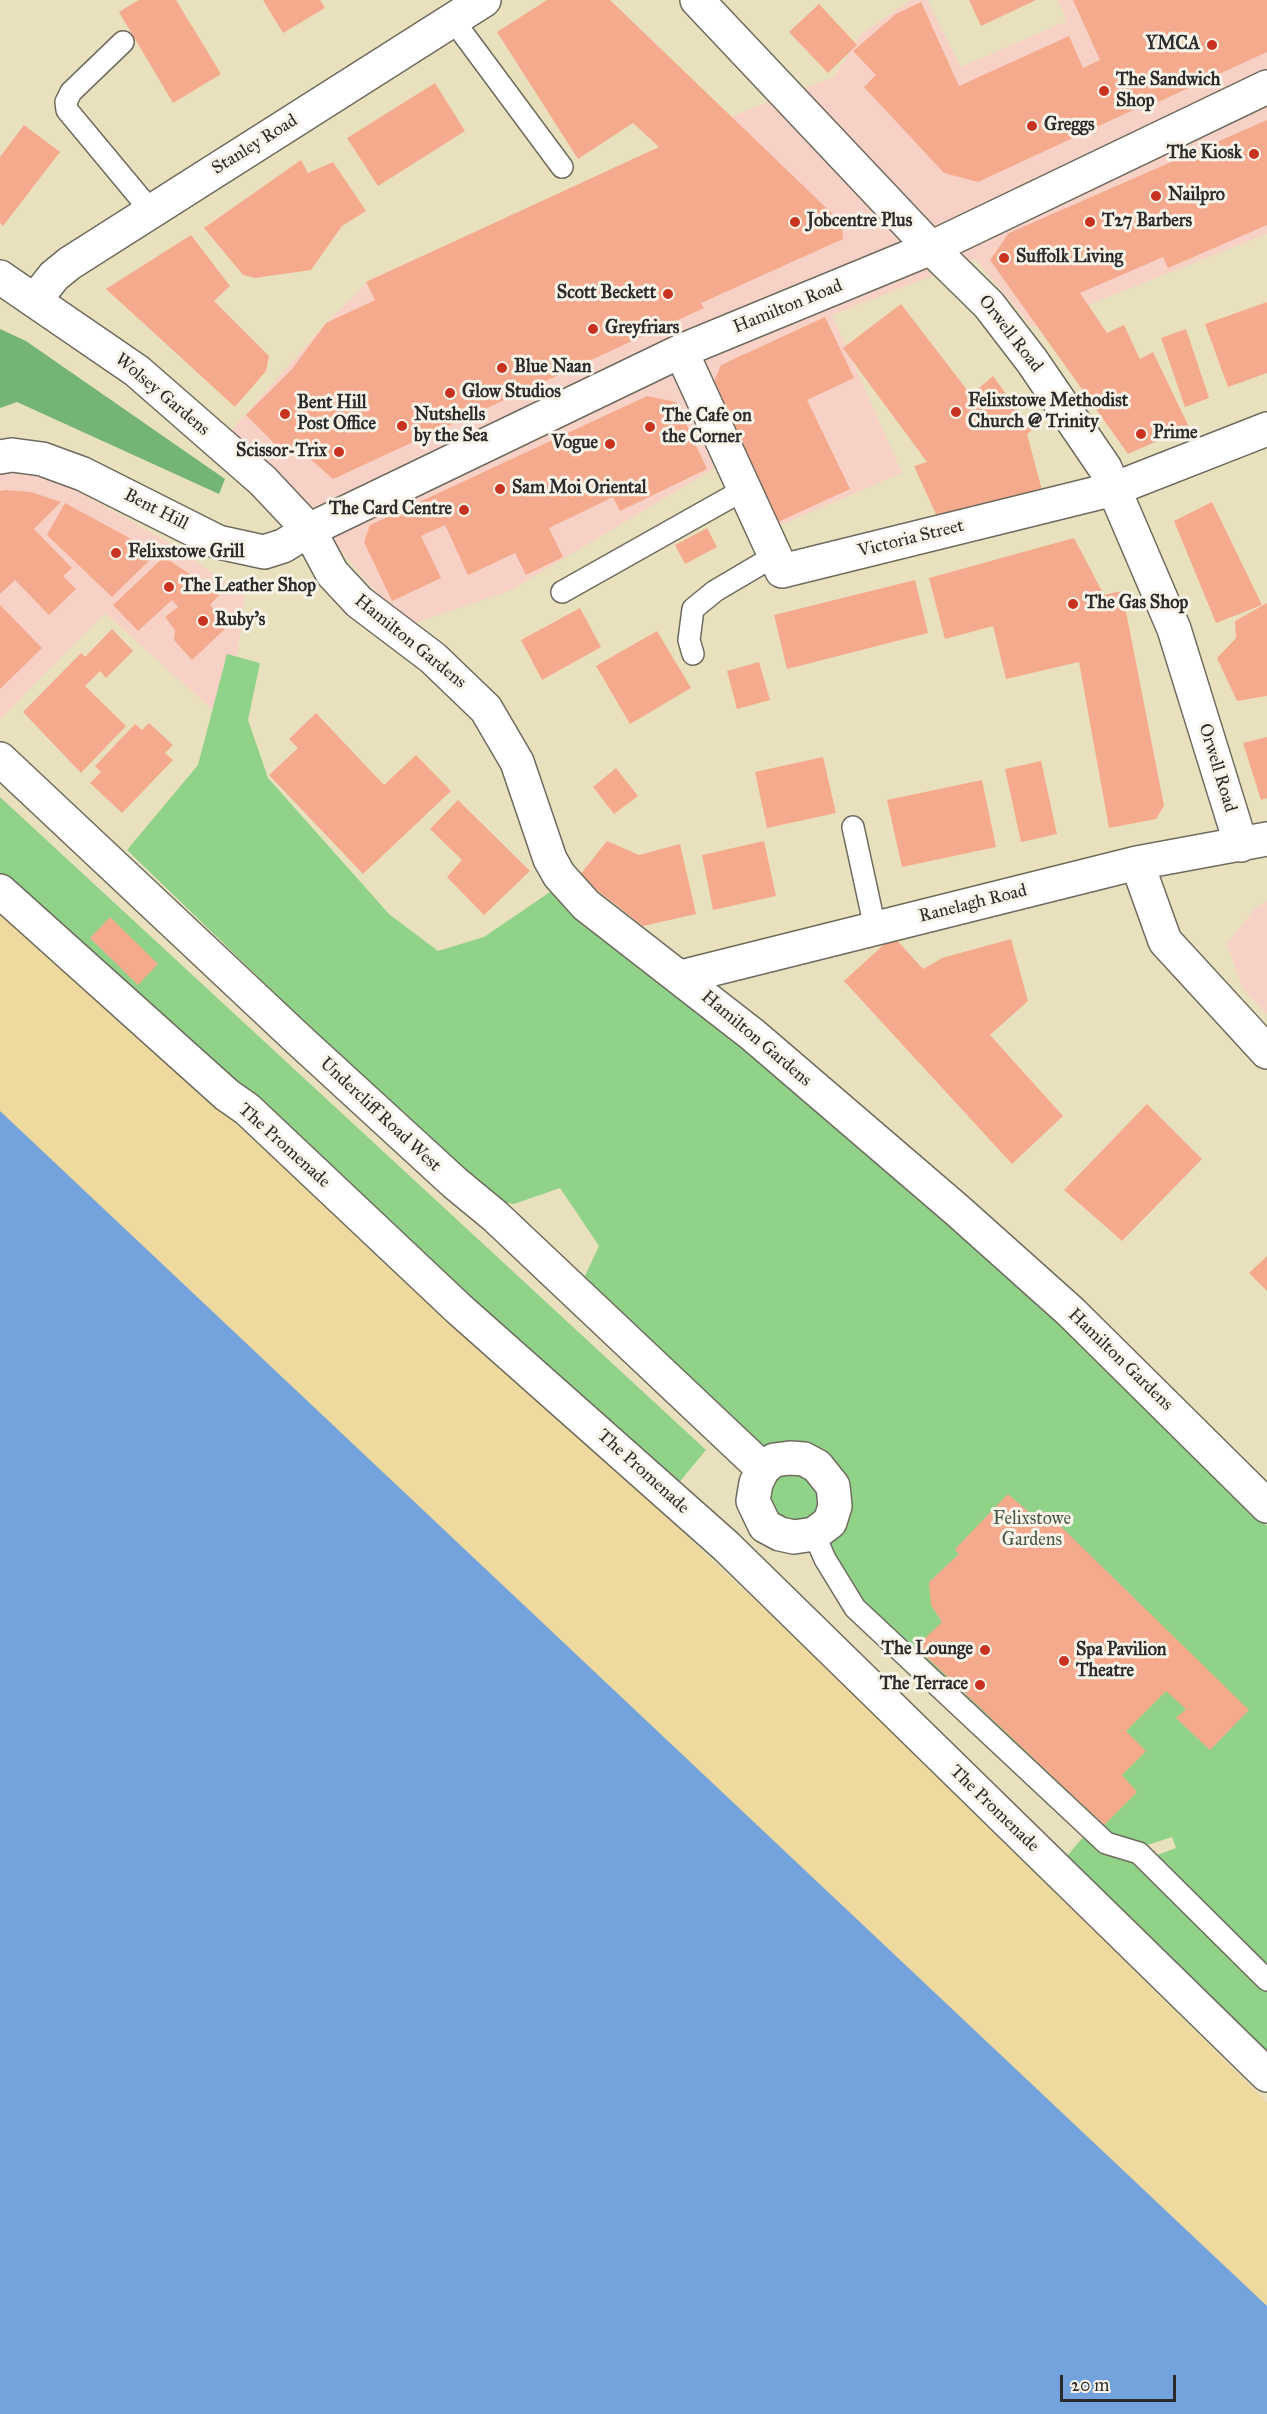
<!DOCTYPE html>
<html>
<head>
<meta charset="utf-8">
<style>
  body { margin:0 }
  #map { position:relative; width:1267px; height:2414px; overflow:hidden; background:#e9e1be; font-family:"IM FELL Great Primer",serif }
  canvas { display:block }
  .scale { position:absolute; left:1060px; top:2375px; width:116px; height:27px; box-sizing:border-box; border:3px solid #2b2b2b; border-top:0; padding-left:8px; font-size:18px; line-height:21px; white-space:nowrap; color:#2b2b2b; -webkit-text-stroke:4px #f7f3e8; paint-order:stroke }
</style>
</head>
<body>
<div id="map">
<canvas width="1267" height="2414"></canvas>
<div class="scale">20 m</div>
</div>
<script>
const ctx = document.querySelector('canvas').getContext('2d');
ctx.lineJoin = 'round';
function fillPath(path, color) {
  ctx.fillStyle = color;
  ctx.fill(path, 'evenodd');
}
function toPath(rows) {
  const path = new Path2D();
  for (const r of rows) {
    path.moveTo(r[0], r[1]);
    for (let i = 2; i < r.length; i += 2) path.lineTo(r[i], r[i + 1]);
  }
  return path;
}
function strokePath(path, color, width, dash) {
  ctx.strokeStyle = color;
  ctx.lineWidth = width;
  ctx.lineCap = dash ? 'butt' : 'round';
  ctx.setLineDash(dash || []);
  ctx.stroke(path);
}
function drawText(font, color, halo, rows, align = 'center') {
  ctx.font = font + ' "IM FELL Great Primer",serif';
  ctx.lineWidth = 6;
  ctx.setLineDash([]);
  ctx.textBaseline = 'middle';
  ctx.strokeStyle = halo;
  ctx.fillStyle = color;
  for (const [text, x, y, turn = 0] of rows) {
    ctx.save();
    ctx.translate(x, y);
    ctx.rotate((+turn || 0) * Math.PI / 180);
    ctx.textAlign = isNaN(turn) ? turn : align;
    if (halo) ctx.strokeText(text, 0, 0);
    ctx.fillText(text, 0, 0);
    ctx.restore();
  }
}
fillPath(toPath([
  [911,0,927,0,961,67,1067,21,1058,0,1267,0,1267,234,1032,327,975,259,832,315,902,473,750,538,718,466,511,590,405,626,327,534,309,530,231,431,326,323,371,279,730,117,834,77,861,34],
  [15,473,60,481,172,544,245,597,237,657,227,655,213,710,105,613,0,719,0,474],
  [1267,901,1267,1014,1242,988,1227,944,1255,908]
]), '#f7d1c6');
fillPath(toPath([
  [227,654,260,663,248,720,268,778,389,914,438,951,484,937,553,890,742,1040,1154,1407,1267,1526,1267,1972,1152,1857,1176,1848,1172,1837,1138,1848,1111,1841,860,1605,819,1536,838,1495,773,1458,583,1280,599,1246,560,1188,514,1204,489,1200,127,850,198,765],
  [0,797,706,1450,677,1485,0,879],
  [805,1465,827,1515,784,1531,759,1494,762,1479],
  [1084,1836,1137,1858,1267,1985,1267,2064,1061,1863]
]), '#91d289');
fillPath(toPath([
  [0,329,26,341,225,479,219,494,17,402,0,408]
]), '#74b475');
fillPath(toPath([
  [0,906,410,1277,638,1490,863,1703,1267,2102,1267,2414,0,1316]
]), '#eeda9e');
fillPath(toPath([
  [0,1111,1267,2306,1267,2414,0,2414]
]), '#73a2dc');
fillPath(toPath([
  [139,0,176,0,221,74,173,103,119,12],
  [263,0,320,0,325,8,283,33],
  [547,0,610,0,842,223,843,239,701,303,704,308,333,479,293,444,285,454,246,415,292,369,326,323,375,300,366,282,659,147,633,123,578,159,497,32],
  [969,0,1036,0,981,26],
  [1073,0,1267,0,1267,52,1158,102,1157,99,978,182,944,173,864,87,876,75,853,51,896,14,921,2,959,86,1069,36,1083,68,1100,60],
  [819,4,857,45,828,73,789,32],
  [435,83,465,131,378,186,347,138],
  [1267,120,1267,225,1168,268,1163,257,1080,293,1107,333,1124,325,1140,359,1153,352,1189,427,1128,454,990,260,1009,233],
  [24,125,60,152,3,226,0,223,0,157],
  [301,160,308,173,333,162,366,211,342,226,311,270,255,278,243,275,204,228],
  [191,235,230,286,214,301,269,356,266,371,235,407,106,289],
  [1267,302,1267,373,1228,387,1205,324],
  [901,304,971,395,993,376,1032,430,1027,434,1042,490,939,521,914,466,927,462,843,348],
  [825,317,854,378,807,400,850,489,778,522,713,384,721,365],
  [1186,329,1209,398,1185,407,1161,338],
  [647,396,676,402,707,469,620,511,613,497,549,528,563,557,526,575,515,553,468,575,445,525,421,536,441,578,392,601,364,542,370,525],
  [5,490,31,492,61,502,34,529,72,568,63,576,76,589,49,615,15,580,0,594,0,491],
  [1212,502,1262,605,1216,623,1174,521],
  [65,503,157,553,112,597,47,535],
  [707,528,717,547,685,564,675,545],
  [1074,538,1104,595,1122,591,1164,806,1156,819,1109,828,1079,662,1006,679,993,626,945,639,929,578],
  [164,557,220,594,210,605,228,626,192,660,174,640,175,630,165,617,178,607,172,600,138,631,113,605],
  [915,580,928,633,787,669,774,615],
  [1267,603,1267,696,1237,701,1217,658,1236,638,1235,621],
  [0,605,42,648,0,689],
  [580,608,601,647,542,680,521,640],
  [112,629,133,651,106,678,100,671,85,686,126,726,81,773,23,712,81,653,85,657],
  [657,631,691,688,630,724,596,666],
  [759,662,770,700,737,709,727,671],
  [316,713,384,785,416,755,451,791,363,874,269,775,298,748,289,739],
  [149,723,173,745,165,753,173,760,122,813,90,783,101,772,95,766,135,724,142,730],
  [1267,737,1267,798,1261,800,1243,743],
  [823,757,836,813,767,828,755,772],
  [1041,761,1057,834,1021,842,1005,769],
  [616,768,638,796,614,814,593,787],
  [982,780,996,847,902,867,887,800],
  [458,800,530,871,484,915,447,877,462,860,430,829],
  [607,841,639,855,680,844,696,914,643,926,579,876],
  [764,841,776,896,713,910,702,855],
  [110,917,158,964,138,985,90,938],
  [893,936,923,969,942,958,1011,939,1028,1001,990,1035,1063,1116,1012,1164,844,981],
  [1147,1104,1202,1159,1122,1241,1064,1190],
  [1267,1256,1267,1291,1249,1273],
  [1008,1494,1038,1520,1045,1511,1249,1710,1210,1750,1176,1718,1186,1709,1166,1691,1126,1731,1146,1751,1122,1775,1137,1792,1104,1825,916,1647,942,1622,931,1605,929,1582,959,1554,955,1550,957,1547]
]), '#f5aa8d');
const lane = toPath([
  [453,20,562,167],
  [123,42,71,92,66,102,67,110,151,211],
  [562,592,745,489],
  [693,654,689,640,693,609,715,591,776,555],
  [853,827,875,928],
  [814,1534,825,1559,855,1608,1106,1843,1139,1853,1267,1980]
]);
const street = toPath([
  [35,300,54,276,70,263,484,0],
  [681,351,782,571,1114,489,1267,429],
  [309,530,332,573,359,602,433,658,486,709,517,762,550,859,559,875,586,905,753,1035,957,1210,1071,1312,1267,1506],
  [0,759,298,1039,455,1183,495,1216,763,1469],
  [1241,845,1174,629,1105,468,1032,361,989,305,931,248,1267,87],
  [1137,863,1165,941,1267,1052],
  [0,891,227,1095,247,1109,459,1309,726,1546,1267,2075],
  [681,977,1137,863,1267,839],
  [790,1458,804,1459,817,1466,833,1486,835,1506,830,1522,814,1534,794,1537,780,1534,765,1526,753,1501,756,1483,763,1469,774,1460,790,1458]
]);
const secondary = toPath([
  [0,277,137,371,263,481,309,530],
  [0,457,12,455,42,459,83,474,218,542,264,552,283,546,309,530,681,351,931,248,697,0]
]);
strokePath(lane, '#6e6b5e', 24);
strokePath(street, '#6e6b5e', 36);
strokePath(secondary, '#6e6b5e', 36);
strokePath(lane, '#fff', 21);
strokePath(street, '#fff', 33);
strokePath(secondary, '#fff', 33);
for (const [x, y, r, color] of [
  [1212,45,6,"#c8321e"],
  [1104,91,6,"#c8321e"],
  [1032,126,6,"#c8321e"],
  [1254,154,6,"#c8321e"],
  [1156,196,6,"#c8321e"],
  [795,222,6,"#c8321e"],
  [1090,222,6,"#c8321e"],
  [1004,258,6,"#c8321e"],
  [668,294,6,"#c8321e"],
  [593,329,6,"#c8321e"],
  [502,368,6,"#c8321e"],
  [450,393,6,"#c8321e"],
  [956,412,6,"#c8321e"],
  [285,414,6,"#c8321e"],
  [402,426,6,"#c8321e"],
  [650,427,6,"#c8321e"],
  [1141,434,6,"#c8321e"],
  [610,444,6,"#c8321e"],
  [339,452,6,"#c8321e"],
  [500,489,6,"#c8321e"],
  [464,510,6,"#c8321e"],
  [116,553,6,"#c8321e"],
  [169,587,6,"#c8321e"],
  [1073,604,6,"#c8321e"],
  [203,621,6,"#c8321e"],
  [985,1650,6,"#c8321e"],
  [1064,1661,6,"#c8321e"],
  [980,1685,6,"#c8321e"]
]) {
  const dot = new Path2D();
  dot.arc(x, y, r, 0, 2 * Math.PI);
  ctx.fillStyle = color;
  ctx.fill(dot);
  strokePath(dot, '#f7f3e8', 2);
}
drawText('bold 18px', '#2b2b2b', '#f7f3e8', [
  ["YMCA",1200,45,"right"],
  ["The Sandwich",1116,81],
  ["Shop",1116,102],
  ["Greggs",1044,126],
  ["The Kiosk",1242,154,"right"],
  ["Nailpro",1168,196],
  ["Jobcentre Plus",807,222],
  ["T27 Barbers",1102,222],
  ["Suffolk Living",1016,258],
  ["Scott Beckett",656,294,"right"],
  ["Greyfriars",605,329],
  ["Blue Naan",514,368],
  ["Glow Studios",462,393],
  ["Felixstowe Methodist",968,402],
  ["Church @ Trinity",968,423],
  ["Bent Hill",297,404],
  ["Post Office",297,425],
  ["Nutshells",414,416],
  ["by the Sea",414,437],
  ["The Cafe on",662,417],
  ["the Corner",662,438],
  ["Prime",1153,434],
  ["Vogue",598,444,"right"],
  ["Scissor-Trix",327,452,"right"],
  ["Sam Moi Oriental",512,489],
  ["The Card Centre",452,510,"right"],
  ["Felixstowe Grill",128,553],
  ["The Leather Shop",181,587],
  ["The Gas Shop",1085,604],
  ["Ruby's",215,621],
  ["The Lounge",973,1650,"right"],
  ["Spa Pavilion",1076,1651],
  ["Theatre",1076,1672],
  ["The Terrace",968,1685,"right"]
], 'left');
drawText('18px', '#2b2b2b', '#f7f3e8', [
  ["Stanley Road",255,145,-32],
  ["Hamilton Road",788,307,-22],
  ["Orwell Road",1010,334,52],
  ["Wolsey Gardens",162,395,40],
  ["Bent Hill",156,510,27],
  ["Victoria Street",911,539,-14],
  ["Hamilton Gardens",410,642,39],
  ["Orwell Road",1217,768,73],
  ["Ranelagh Road",973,904,-14],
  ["Hamilton Gardens",756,1039,40],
  ["Undercliff Road West",380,1115,43],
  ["The Promenade",284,1146,42],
  ["Hamilton Gardens",1120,1360,44],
  ["The Promenade",643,1472,42],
  ["The Promenade",994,1809,44]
]);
drawText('18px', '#445542', '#f7f3e8', [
  ["Felixstowe",1032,1520],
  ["Gardens",1032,1541]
]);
</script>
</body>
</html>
